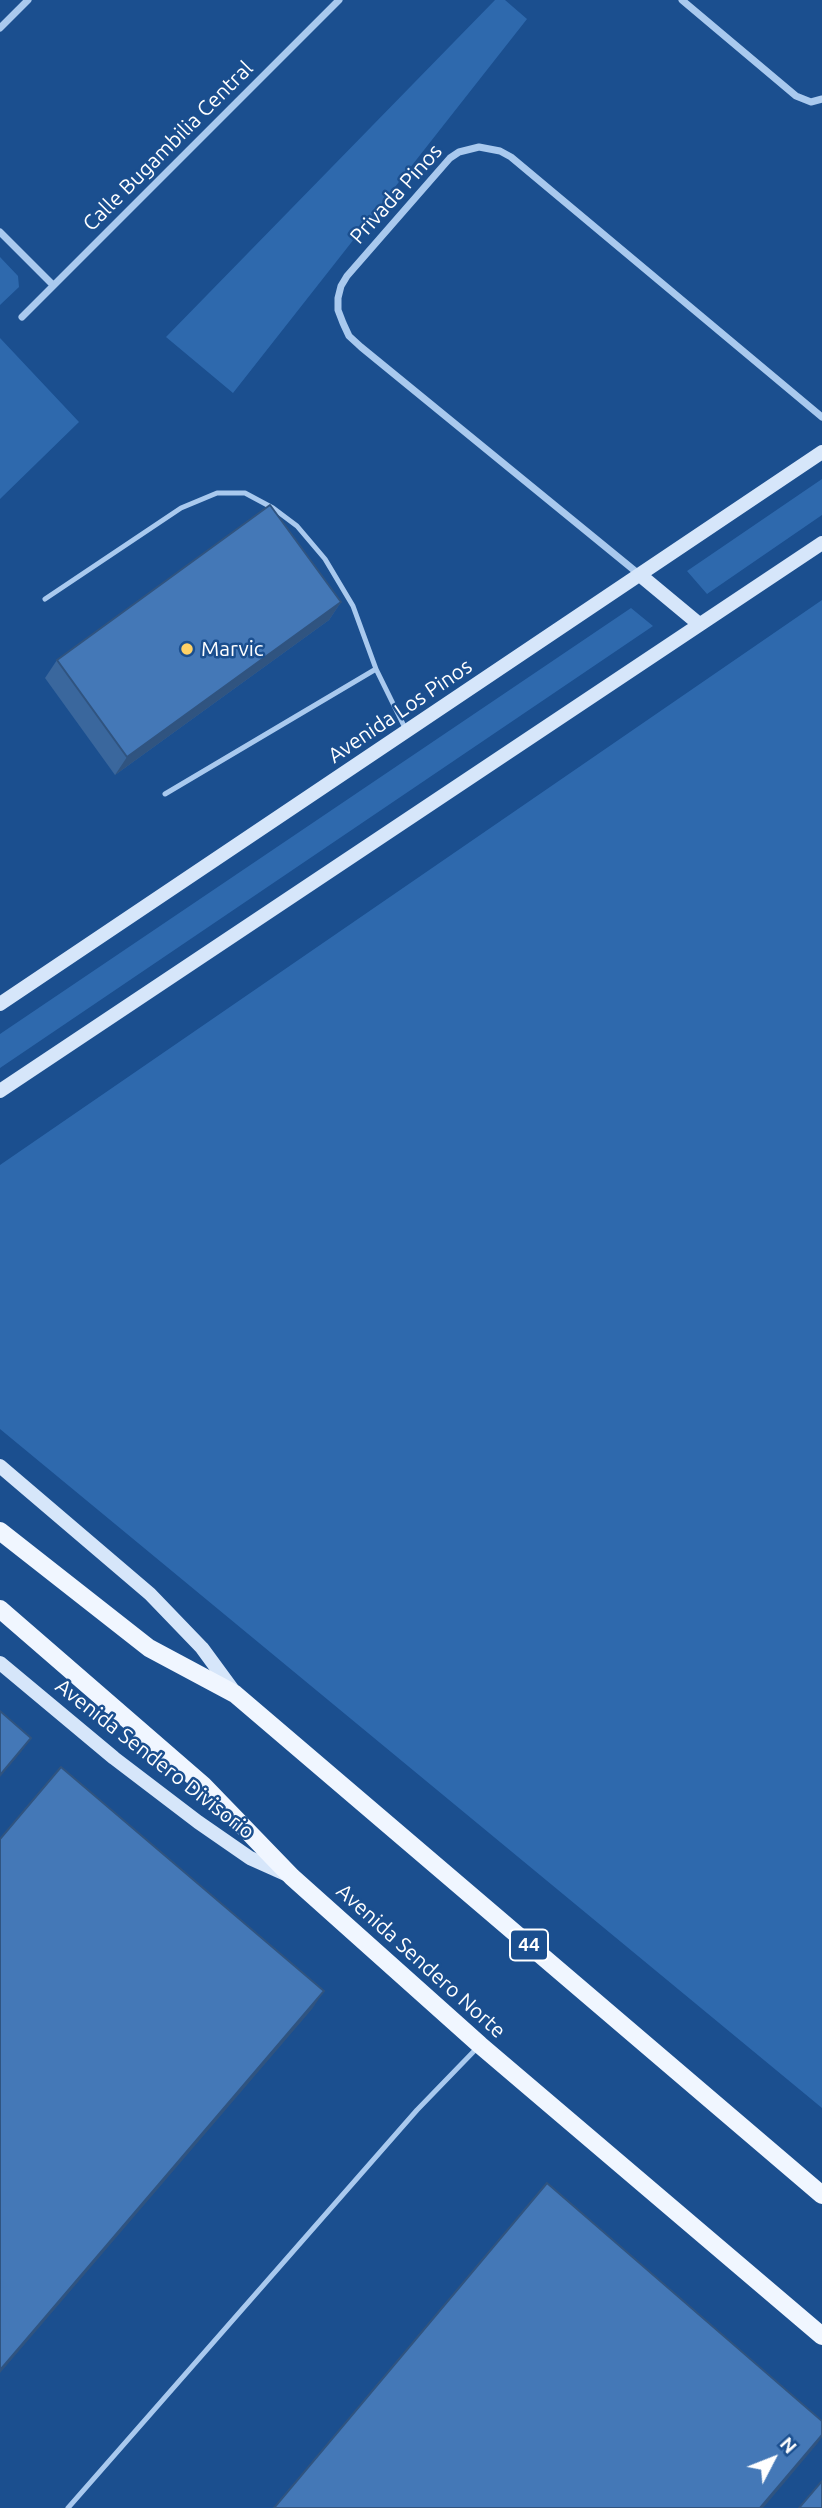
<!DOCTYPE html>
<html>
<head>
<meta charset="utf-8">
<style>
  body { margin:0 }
  #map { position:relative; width:822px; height:2508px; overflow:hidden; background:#1b4f8f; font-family:Ubuntu,sans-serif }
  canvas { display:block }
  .north { position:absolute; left:738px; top:2424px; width:70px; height:70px; -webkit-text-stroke:5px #1b4f8f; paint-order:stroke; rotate:48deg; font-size:19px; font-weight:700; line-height:28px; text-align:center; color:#fff }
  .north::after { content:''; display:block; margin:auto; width:24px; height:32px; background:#fff; clip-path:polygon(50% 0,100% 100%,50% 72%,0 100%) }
</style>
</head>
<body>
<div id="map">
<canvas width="822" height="2508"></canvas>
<div class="north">N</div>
</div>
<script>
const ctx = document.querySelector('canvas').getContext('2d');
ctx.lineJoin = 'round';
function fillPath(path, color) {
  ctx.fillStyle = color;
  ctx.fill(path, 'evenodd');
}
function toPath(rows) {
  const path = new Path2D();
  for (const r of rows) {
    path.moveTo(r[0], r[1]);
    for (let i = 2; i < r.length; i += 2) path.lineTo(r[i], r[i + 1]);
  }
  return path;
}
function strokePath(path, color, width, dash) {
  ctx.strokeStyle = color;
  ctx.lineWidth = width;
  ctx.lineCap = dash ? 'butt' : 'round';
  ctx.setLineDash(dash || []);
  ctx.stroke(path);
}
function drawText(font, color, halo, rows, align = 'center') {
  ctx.font = font + ' Ubuntu,sans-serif';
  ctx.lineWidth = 5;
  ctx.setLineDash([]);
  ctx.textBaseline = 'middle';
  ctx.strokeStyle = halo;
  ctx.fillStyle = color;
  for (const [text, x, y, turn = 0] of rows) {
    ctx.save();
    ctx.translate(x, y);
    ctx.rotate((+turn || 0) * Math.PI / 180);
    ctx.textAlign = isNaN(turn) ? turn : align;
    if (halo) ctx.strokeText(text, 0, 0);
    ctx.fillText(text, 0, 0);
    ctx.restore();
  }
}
fillPath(toPath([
  [495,0,505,0,527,19,233,393,166,337],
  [0,257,18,276,19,287,0,305],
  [0,338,79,422,0,499],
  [822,479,822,515,707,594,687,571],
  [822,600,822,2108,0,1429,0,1165],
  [631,608,653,626,0,1068,0,1034]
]), '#2e69ad');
strokePath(toPath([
  [45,599,181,508,217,493,245,493,273,508,297,526,325,559,353,606,376,669,406,730],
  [165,794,376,669],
  [68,2508,417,2110,478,2047]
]), '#a9c9ee', 5);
strokePath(toPath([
  [682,0,796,96,811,102,822,99],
  [0,28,28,0],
  [0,232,53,285],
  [22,317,339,0],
  [640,575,361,347,349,336,343,323,338,310,338,298,341,286,347,276,450,158,459,152,479,147,500,151,511,157,822,417]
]), '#a9c9ee', 7);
strokePath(toPath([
  [640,575,699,624],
  [0,1004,822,452],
  [0,1091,822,543],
  [0,1466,150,1594,202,1648,235,1693],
  [0,1663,114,1758,198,1822,250,1858,288,1875]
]), '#d6e6fa', 14);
strokePath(toPath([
  [0,1531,149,1648,235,1694,822,2195],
  [0,1609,203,1785,292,1877,480,2045,822,2336]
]), '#f0f6ff', 18);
fillPath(toPath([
  [341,602,329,620,115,775,45,678,57,660]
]), '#3a679d');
fillPath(toPath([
  [341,602,329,620,115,775,127,757],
  [31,1738,21,1752,0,1777,0,1775],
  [324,1991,312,2009,0,2373,0,2370],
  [822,2435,822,2437,817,2444,763,2508,760,2508]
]), '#305480');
const building = toPath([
  [270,505,341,602,127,757,57,660,270,505],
  [0,1711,31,1738,0,1775,0,1711],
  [61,1767,324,1991,0,2370,0,1839,61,1767],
  [547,2183,822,2421,822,2435,760,2508,274,2508,547,2183],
  [822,2481,822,2508,799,2508,822,2481]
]);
fillPath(building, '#4478b7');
strokePath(building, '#305480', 2);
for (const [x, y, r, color] of [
  [187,649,7,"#ffd166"]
]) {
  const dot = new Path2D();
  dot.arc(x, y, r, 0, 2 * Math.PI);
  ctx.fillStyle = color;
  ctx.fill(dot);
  strokePath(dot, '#1b4f8f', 2.5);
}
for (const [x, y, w] of [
  [529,1945,38]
]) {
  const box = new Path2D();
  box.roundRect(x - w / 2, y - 15.5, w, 31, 5);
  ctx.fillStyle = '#1b4f8f';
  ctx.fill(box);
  strokePath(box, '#fff', 2);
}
drawText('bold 19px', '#fff', null, [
  ["44",529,1945]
]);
drawText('21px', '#fff', '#1b4f8f', [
  ["Calle Bugambilia Central",168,146,-45],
  ["Privada Pinos",396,194,-48],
  ["Avenida Los Pinos",400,711,-34],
  ["Avenida Sendero Divisorio",155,1759,38],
  ["Avenida Sendero Norte",421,1961,42]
]);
drawText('21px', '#fff', '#1b4f8f', [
  ["Marvic",201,649]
], 'left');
</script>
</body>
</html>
